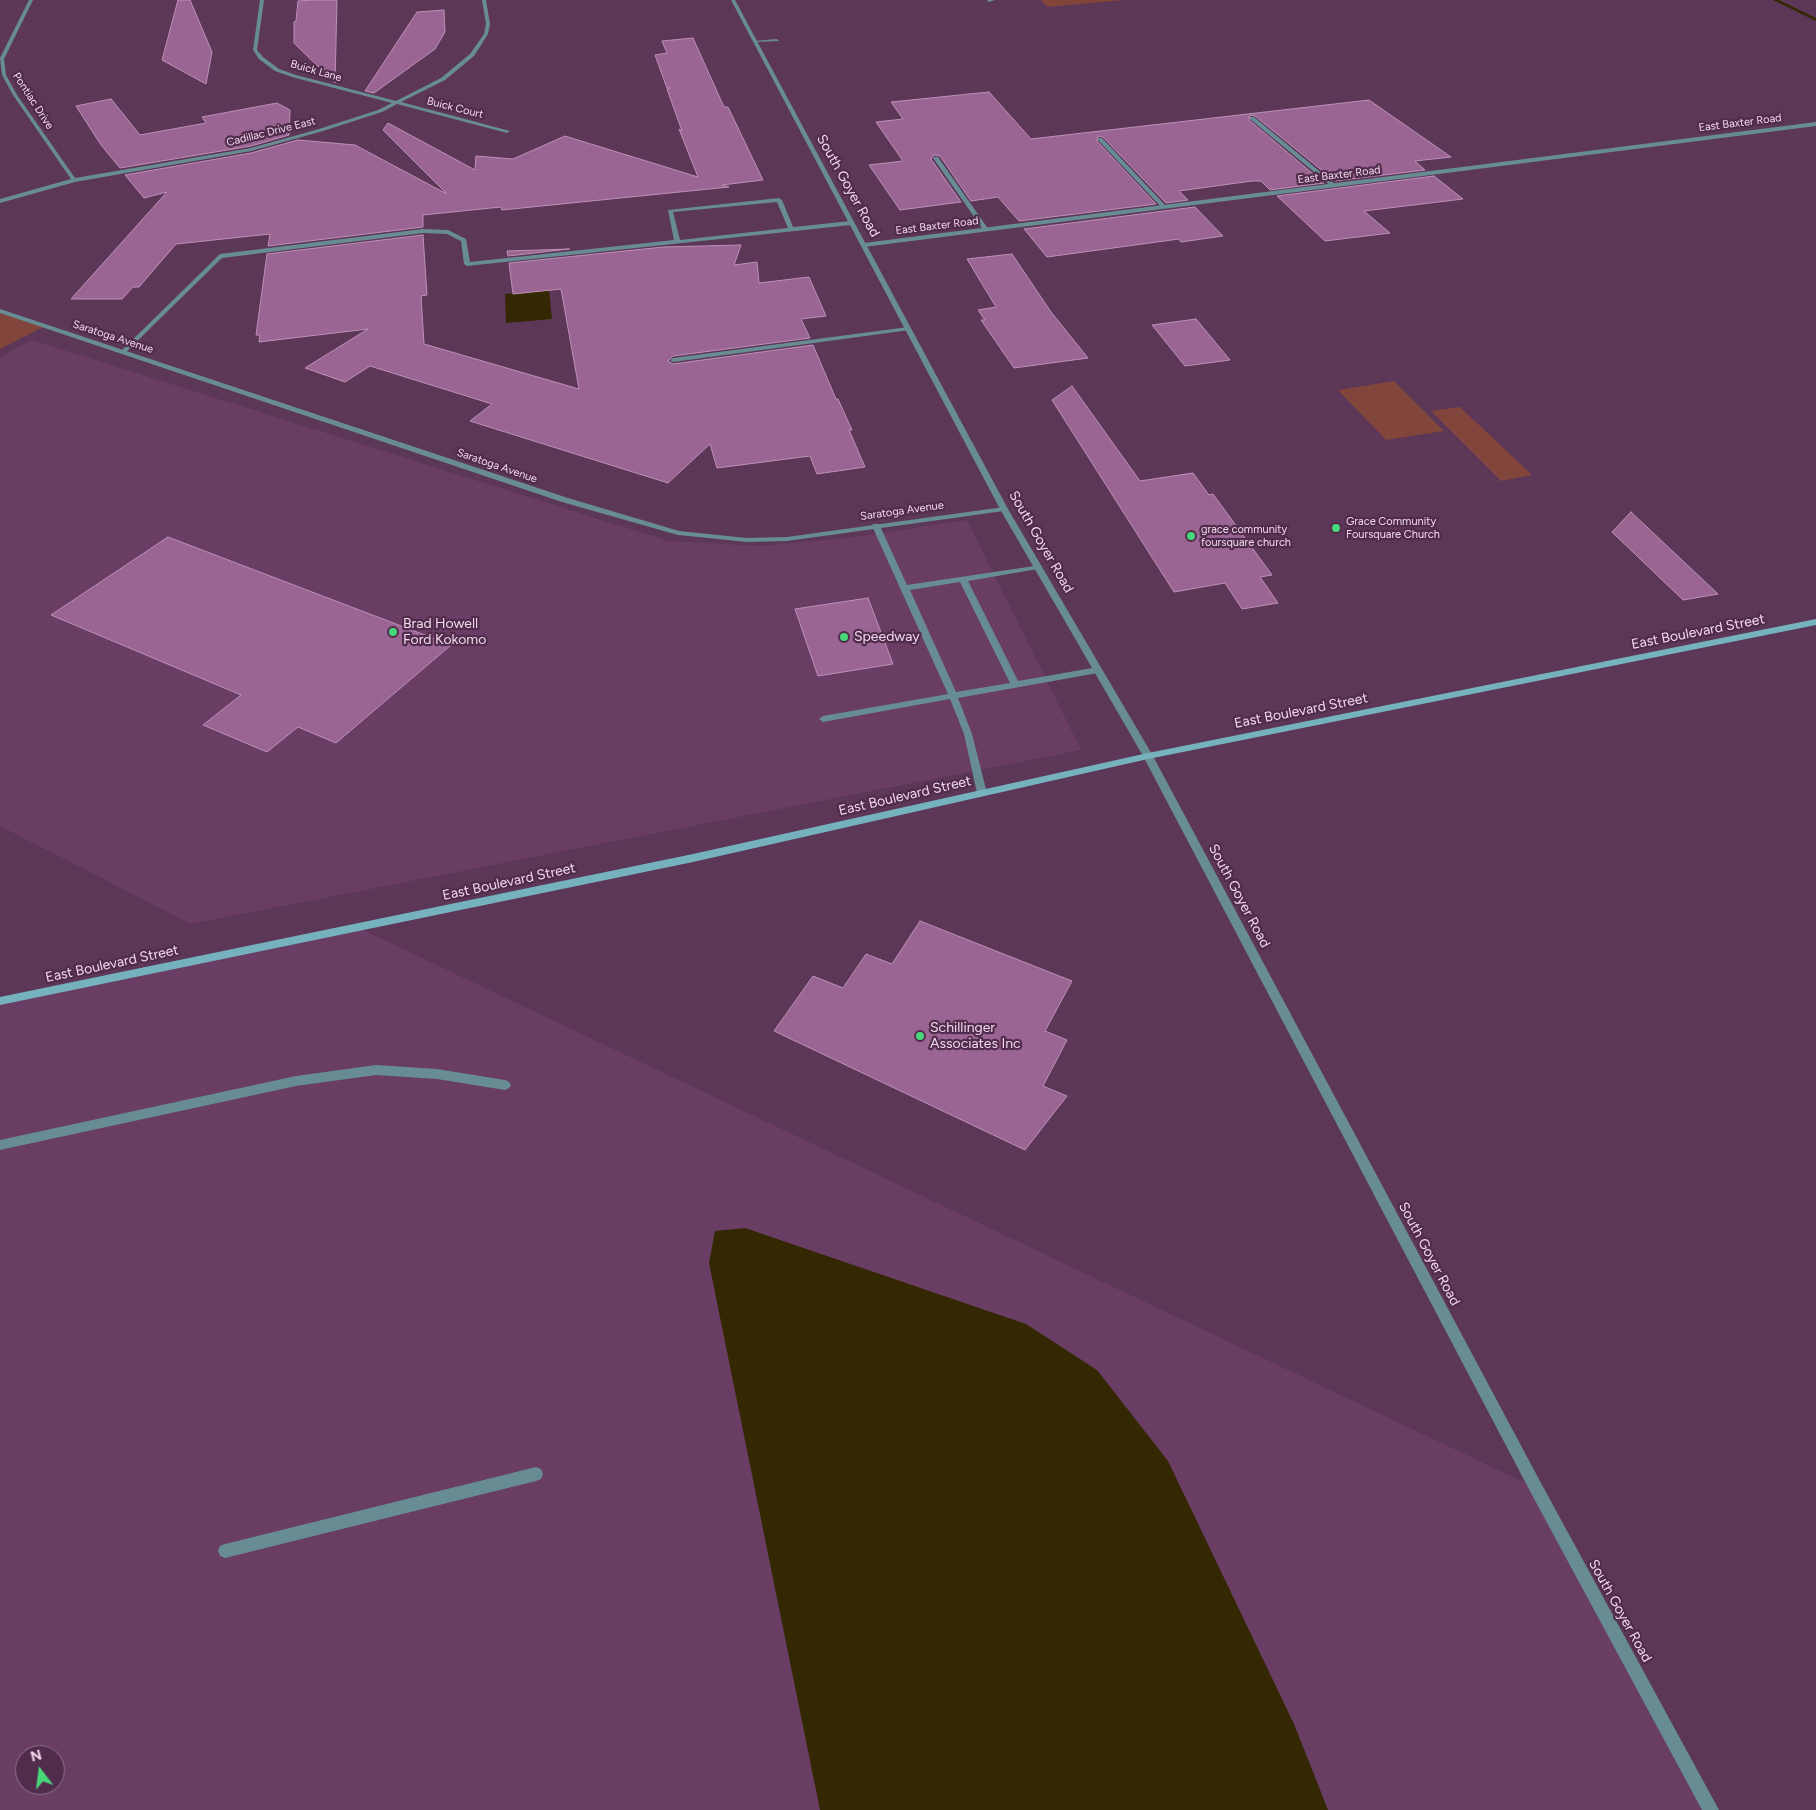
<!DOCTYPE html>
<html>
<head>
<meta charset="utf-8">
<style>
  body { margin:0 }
  #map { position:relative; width:1816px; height:1810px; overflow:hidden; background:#5d3758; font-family:Figtree,sans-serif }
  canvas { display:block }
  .north { position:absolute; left:15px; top:1745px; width:50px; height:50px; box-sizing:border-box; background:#512c4d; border:1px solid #91718d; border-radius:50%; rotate:345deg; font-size:14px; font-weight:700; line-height:20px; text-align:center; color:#f1d9ed }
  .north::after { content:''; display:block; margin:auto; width:18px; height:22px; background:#47d779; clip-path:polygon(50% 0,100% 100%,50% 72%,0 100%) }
</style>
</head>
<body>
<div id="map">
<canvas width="1816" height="1810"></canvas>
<div class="north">N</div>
</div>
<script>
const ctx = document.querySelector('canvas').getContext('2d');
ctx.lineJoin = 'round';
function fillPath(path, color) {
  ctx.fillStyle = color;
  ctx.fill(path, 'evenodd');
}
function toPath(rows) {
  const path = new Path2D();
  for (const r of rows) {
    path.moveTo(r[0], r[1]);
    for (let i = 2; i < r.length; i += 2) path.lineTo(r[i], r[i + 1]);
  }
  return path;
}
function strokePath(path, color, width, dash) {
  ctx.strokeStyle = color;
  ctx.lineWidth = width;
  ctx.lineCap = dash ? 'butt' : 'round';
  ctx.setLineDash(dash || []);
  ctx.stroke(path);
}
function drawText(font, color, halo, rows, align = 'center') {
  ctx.font = font + ' Figtree,sans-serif';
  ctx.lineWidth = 4.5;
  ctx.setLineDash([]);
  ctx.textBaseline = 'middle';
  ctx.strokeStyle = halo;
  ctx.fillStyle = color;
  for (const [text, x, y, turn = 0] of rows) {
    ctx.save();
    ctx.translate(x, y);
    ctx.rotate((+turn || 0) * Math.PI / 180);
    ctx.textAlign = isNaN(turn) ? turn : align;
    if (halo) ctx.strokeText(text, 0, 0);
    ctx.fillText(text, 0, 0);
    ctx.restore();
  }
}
fillPath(toPath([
  [32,340,668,541,761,546,847,538,967,520,1081,750,191,924,0,826,0,357],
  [357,927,1536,1488,1711,1810,0,1810,0,1000],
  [25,1755,55,1755,55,1785,25,1785]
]), '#693d64');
fillPath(toPath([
  [1041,0,1124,0,1047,7],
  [0,311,45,326,0,349],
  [1394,381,1444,431,1386,440,1338,390],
  [1460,407,1532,475,1501,481,1431,411]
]), '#81453b');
fillPath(toPath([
  [549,290,552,319,506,323,505,294],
  [745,1228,1026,1324,1097,1370,1168,1461,1294,1724,1328,1810,820,1810,709,1263,715,1231]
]), '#342802');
fillPath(toPath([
  [1773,0,1779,0,1816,18,1816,21,1773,0]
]), '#342802');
const building = toPath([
  [178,0,190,0,212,52,206,84,162,60,178,0],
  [312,0,337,0,335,83,294,43,294,22,296,21,298,1,312,0],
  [444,10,445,32,435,49,374,93,365,91,417,12,444,10],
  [693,38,724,107,728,107,763,180,722,185,729,187,502,210,501,207,423,215,423,227,268,246,270,234,176,244,139,287,133,287,122,299,71,299,167,192,144,198,125,175,251,153,298,140,355,145,447,194,383,130,388,123,475,170,476,156,513,159,565,136,698,177,679,129,682,131,667,89,670,88,667,88,655,55,667,53,662,41,693,38],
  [989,92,1031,139,1369,100,1451,157,1415,161,1425,170,1335,181,1255,116,1250,115,1249,120,1324,183,1270,190,1261,181,1252,181,1179,191,1188,200,1166,203,1103,137,1098,136,1097,141,1156,204,1019,221,998,197,971,201,940,156,934,155,931,159,961,202,900,210,869,165,903,161,876,122,903,119,891,102,989,92],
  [111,99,140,135,206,123,202,117,277,103,290,110,289,135,251,146,120,168,101,145,76,106,111,99],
  [1434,176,1463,199,1364,211,1390,233,1325,241,1277,196,1434,176],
  [1195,207,1223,236,1181,242,1179,239,1047,257,1024,229,1195,207],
  [423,235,427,295,421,296,424,344,579,389,561,289,513,294,509,263,663,247,741,245,734,265,757,262,759,283,809,277,826,316,801,319,810,338,673,356,668,361,673,364,813,345,836,399,838,399,852,430,849,430,865,467,817,474,810,456,717,468,710,444,668,483,470,421,492,404,370,366,345,382,305,368,368,329,259,342,260,335,256,335,267,254,423,235],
  [569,249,508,256,507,251,569,249],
  [1012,254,1051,312,1088,358,1014,368,981,320,985,320,978,310,996,307,967,259,1012,254],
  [1196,319,1230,360,1185,366,1152,325,1196,319],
  [1072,386,1140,481,1193,473,1209,495,1213,494,1272,575,1260,577,1278,603,1242,609,1225,583,1174,592,1052,400,1072,386],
  [1631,512,1718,594,1683,600,1612,532,1631,512],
  [168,537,451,645,336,743,298,727,267,752,203,725,241,695,51,615,168,537],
  [868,598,893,664,818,676,795,609,868,598],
  [920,921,1072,981,1045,1031,1067,1040,1043,1086,1067,1096,1025,1150,774,1031,813,976,843,988,866,954,892,964,920,921]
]);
fillPath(building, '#9a6593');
strokePath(building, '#bd91b7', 1);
fillPath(toPath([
  [988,0,995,0,989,2,987,1,988,0],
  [777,39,779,41,755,42,753,41,777,39],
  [1250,117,1254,117,1335,184,1335,186,1331,186,1250,119,1250,117],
  [1098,138,1102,138,1166,206,1166,208,1162,208,1098,140,1098,138],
  [934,157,938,157,989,230,988,231,984,231,933,158,934,157],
  [779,198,782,200,793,227,851,221,854,223,851,225,467,266,464,264,461,241,447,234,423,233,222,258,125,353,120,352,220,254,423,229,448,230,466,239,470,262,674,240,668,210,779,198],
  [777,202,788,228,680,240,673,212,777,202],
  [908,327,911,329,910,330,673,362,670,360,673,358,908,327],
  [873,524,879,524,880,526,907,585,1041,565,1042,567,1038,569,968,581,1018,681,1098,667,1102,670,1098,673,958,698,972,734,987,793,985,795,982,796,977,793,964,734,950,699,823,722,819,719,823,716,948,694,872,526,873,524],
  [960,582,1010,683,956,692,910,590,960,582],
  [376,1065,437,1069,505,1080,509,1082,511,1085,509,1088,505,1090,437,1079,376,1075,296,1086,0,1150,0,1140,296,1076,376,1065],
  [536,1467,541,1469,543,1474,541,1479,536,1481,225,1558,220,1556,218,1551,220,1546,225,1544,536,1467]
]), '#678c93');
fillPath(toPath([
  [29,0,33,0,4,59,6,75,17,95,75,178,251,148,319,129,378,110,392,103,292,77,275,71,259,59,253,50,260,0,264,0,257,50,263,57,279,69,296,75,396,101,441,78,470,54,484,34,486,24,482,0,486,0,490,24,488,34,474,56,445,80,401,102,510,131,507,133,397,104,382,112,323,131,251,151,75,182,0,203,0,199,71,179,13,95,2,75,0,58,29,0],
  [1816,122,1816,126,864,247,861,245,864,243,1816,122],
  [0,309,568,498,679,531,747,538,787,537,1004,507,1008,509,1004,511,787,541,747,542,678,535,562,502,0,313,0,309]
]), '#678c93');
fillPath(toPath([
  [731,0,735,0,1008,509,1153,756,1541,1483,1719,1810,1702,1810,1531,1493,1143,756,1000,509,731,0]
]), '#678c93');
fillPath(toPath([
  [1816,619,1816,625,1148,759,693,862,0,1005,0,997,693,854,1148,753,1816,619]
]), '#76b2bd');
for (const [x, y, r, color] of [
  [1336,528,5,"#47d779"],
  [1191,536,5,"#47d779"],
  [393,632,5,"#47d779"],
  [844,637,5,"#47d779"],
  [920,1036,5,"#47d779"]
]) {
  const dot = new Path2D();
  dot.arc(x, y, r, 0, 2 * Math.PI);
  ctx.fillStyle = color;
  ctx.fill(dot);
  strokePath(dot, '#512c4d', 2);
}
drawText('11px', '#f1d9ed', '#512c4d', [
  ["Buick Lane",316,71,16],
  ["Pontiac Drive",33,101,57],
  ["Buick Court",455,108,14],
  ["East Baxter Road",1740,123,-7],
  ["Cadillac Drive East",271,132,-14],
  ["East Baxter Road",1339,175,-7],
  ["East Baxter Road",937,226,-7],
  ["Saratoga Avenue",113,337,18],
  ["Saratoga Avenue",497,466,19],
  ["Saratoga Avenue",902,511,-8]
]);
drawText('11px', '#f1d9ed', '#512c4d', [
  ["Grace Community",1346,522],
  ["Foursquare Church",1346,535],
  ["grace community",1201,530],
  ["foursquare church",1201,543]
], 'left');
drawText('14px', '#f1d9ed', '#512c4d', [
  ["South Goyer Road",848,186,61],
  ["South Goyer Road",1041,542,60],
  ["East Boulevard Street",1698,632,-11],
  ["East Boulevard Street",1301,711,-11],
  ["East Boulevard Street",905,796,-13],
  ["East Boulevard Street",509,882,-12],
  ["South Goyer Road",1239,896,62],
  ["East Boulevard Street",112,964,-12],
  ["South Goyer Road",1429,1254,62],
  ["South Goyer Road",1620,1611,61]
]);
drawText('14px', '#f1d9ed', '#512c4d', [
  ["Brad Howell",403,624],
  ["Ford Kokomo",403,640],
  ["Speedway",854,637],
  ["Schillinger",930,1028],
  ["Associates Inc",930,1044]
], 'left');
</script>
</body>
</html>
